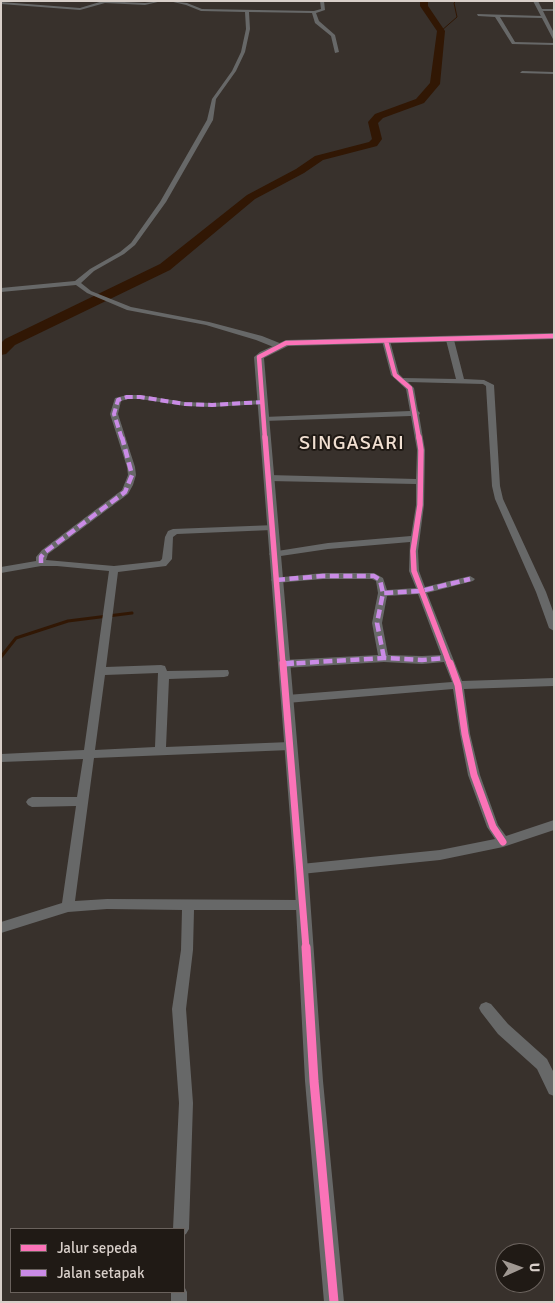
<!DOCTYPE html>
<html>
<head>
<meta charset="utf-8">
<style>
  body { margin:0 }
  #map { position:relative; width:555px; height:1303px; overflow:hidden; background:#38312c; font-family:Signika,sans-serif }
  canvas { display:block }
  .frame { position:absolute; inset:0; border:2px solid #d8cfc9; pointer-events:none }
  .legend { position:absolute; left:10px; top:1228px; width:175px; height:65px; box-sizing:border-box; background:#201a15; border:1px solid #6a625d; margin:0; padding:6px 9px; list-style:none; font-size:15px; color:#d8cfc9 }
  .legend li { display:flex; align-items:center; gap:10px; height:25px }
  .legend b { width:25px; border:1px solid #6a625d }
  .north { position:absolute; left:495px; top:1243px; width:50px; height:50px; box-sizing:border-box; background:#201a15; border:1px solid #6a625d; border-radius:50%; rotate:88deg; font-size:14px; font-weight:700; line-height:20px; text-align:center; color:#d8cfc9 }
  .north::after { content:''; display:block; margin:auto; width:18px; height:22px; background:#a09892; clip-path:polygon(50% 0,100% 100%,50% 72%,0 100%) }
</style>
</head>
<body>
<div id="map">
<canvas width="555" height="1303"></canvas>
<div class="frame"></div>
<ul class="legend">
<li><b style="height:6px;background:#fb73b8"></b>Jalur sepeda</li>
<li><b style="height:6px;background:#ca8be6"></b>Jalan setapak</li>
</ul>
<div class="north">U</div>
</div>
<script>
const ctx = document.querySelector('canvas').getContext('2d');
ctx.lineJoin = 'round';
function toPath(rows) {
  const path = new Path2D();
  for (const r of rows) {
    path.moveTo(r[0], r[1]);
    for (let i = 2; i < r.length; i += 2) path.lineTo(r[i], r[i + 1]);
  }
  return path;
}
function strokePath(path, color, width, dash) {
  ctx.strokeStyle = color;
  ctx.lineWidth = width;
  ctx.lineCap = dash ? 'butt' : 'round';
  ctx.setLineDash(dash || []);
  ctx.stroke(path);
}
function fillPath(path, color) {
  ctx.fillStyle = color;
  ctx.fill(path, 'evenodd');
}
function drawText(font, color, halo, rows, align = 'center') {
  ctx.font = font + ' Signika,sans-serif';
  ctx.lineWidth = 4;
  ctx.setLineDash([]);
  ctx.textBaseline = 'middle';
  ctx.strokeStyle = halo;
  ctx.fillStyle = color;
  for (const [text, x, y, turn = 0] of rows) {
    ctx.save();
    ctx.translate(x, y);
    ctx.rotate((+turn || 0) * Math.PI / 180);
    ctx.textAlign = isNaN(turn) ? turn : align;
    if (halo) ctx.strokeText(text, 0, 0);
    ctx.fillText(text, 0, 0);
    ctx.restore();
  }
}
strokePath(toPath([
  [441,31,457,17,454,3,456,1]
]), '#311704', 1);
strokePath(toPath([
  [1,657,16,638,68,621,132,613]
]), '#311704', 3);
fillPath(toPath([
  [420,1,428,1,428,6,445,31,440,84,424,103,383,118,378,123,382,139,377,146,323,160,304,173,255,199,170,270,15,345,6,354,1,355,1,343,5,339,160,264,247,195,296,169,315,156,369,142,372,139,368,122,375,114,416,99,430,83,437,31,420,6,420,1]
]), '#311704');
fillPath(toPath([
  [103,1,145,3,162,1,145,5,105,3,80,10,1,4,1,2,80,8,103,1],
  [169,1,187,3,202,9,314,11,321,9,320,1,324,1,325,10,316,13,319,21,335,35,339,52,335,53,331,36,315,23,312,13,249,12,250,29,245,52,236,71,216,99,213,120,166,202,135,245,124,254,94,271,81,283,91,291,131,307,209,322,262,336,282,344,282,348,276,348,256,340,206,325,127,310,87,293,76,285,1,292,1,288,75,281,90,269,120,252,131,243,160,202,207,120,212,99,232,71,241,52,246,29,245,12,201,11,186,5,169,1],
  [538,9,554,9,554,11,539,11,538,9],
  [477,14,543,16,542,18,500,17,515,42,554,43,554,45,512,44,495,17,478,16,477,14],
  [522,71,554,72,554,74,520,73,522,71],
  [447,338,454,340,464,379,484,380,494,385,500,486,503,499,546,592,554,614,554,631,549,628,536,592,495,499,492,486,486,386,483,384,408,382,414,388,418,411,420,413,419,415,425,450,424,505,418,551,419,571,425,587,470,576,475,579,473,581,427,593,462,681,554,678,554,686,464,689,470,734,480,775,498,825,506,836,554,820,554,830,503,847,440,860,301,874,297,873,295,869,297,865,301,864,440,850,495,839,487,827,468,775,460,734,453,689,287,703,283,702,282,699,283,696,287,695,452,682,444,662,422,664,384,662,283,668,278,664,283,660,378,655,372,623,378,593,376,581,372,579,323,579,276,583,273,582,271,580,273,578,323,573,374,573,383,578,387,590,416,588,409,571,410,542,328,549,274,557,271,556,269,554,271,552,328,543,411,536,416,505,416,484,269,481,265,478,269,475,416,479,417,450,411,416,264,421,260,419,264,417,410,411,406,389,391,375,382,341,386,339,390,341,399,374,403,378,456,379,446,340,447,338],
  [418,594,441,655,422,656,388,655,382,623,387,596,418,594],
  [127,395,140,395,185,402,212,403,263,400,267,402,263,404,212,407,185,406,140,399,128,399,121,401,118,414,135,467,136,475,133,485,128,494,48,554,46,560,114,566,160,561,162,559,165,537,168,531,173,529,275,525,276,527,272,530,177,534,173,537,172,559,166,566,118,572,106,667,161,665,165,666,167,671,228,670,229,673,228,676,224,677,169,679,166,747,290,742,294,743,295,746,294,749,290,750,94,758,75,901,107,899,302,900,306,901,308,905,306,909,302,910,194,910,193,950,186,1009,193,1103,189,1229,186,1234,184,1235,184,1229,173,1229,179,1103,172,1009,181,950,182,910,107,909,68,912,1,933,1,922,62,903,76,806,32,807,28,805,26,802,28,799,32,797,77,797,83,759,1,762,1,754,84,750,109,571,57,566,41,566,1,573,1,567,36,561,36,557,42,550,122,490,128,475,127,467,110,414,115,398,127,395],
  [158,673,155,747,95,750,105,675,158,673],
  [486,1002,491,1004,508,1024,547,1059,554,1073,554,1096,549,1094,537,1069,498,1034,481,1012,479,1008,481,1004,486,1002],
  [184,1286,187,1292,187,1302,171,1302,171,1292,184,1292,184,1286]
]), '#676868');
fillPath(toPath([
  [533,1,538,1,554,33,554,41,533,1],
  [554,333,554,339,288,346,264,358,308,869,323,1081,344,1302,324,1302,305,1081,294,869,254,357,260,352,286,340,554,333]
]), '#676868');
strokePath(toPath([
  [122,439,114,414,118,400,127,397,140,397,185,404,212,405,263,402]
]), '#ca8be6', 4, [8, 4]);
strokePath(toPath([
  [41,563,41,557,45,552,125,492,132,475,122,437],
  [276,580,323,576,374,576,380,580,383,593],
  [384,658,377,623,383,593,421,591,470,579],
  [283,664,384,658,422,660,447,658]
]), '#ca8be6', 4.5, [9, 4.5]);
strokePath(toPath([
  [283,664,294,663]
]), '#ca8be6', 5.5, [11, 5.5]);
strokePath(toPath([
  [386,341,395,375,410,388,419,439],
  [265,439,259,357,286,343,554,336]
]), '#fb73b8', 4.5);
strokePath(toPath([
  [265,437,283,665],
  [419,437,421,450,420,505,413,551,414,571,450,665]
]), '#fb73b8', 5.5);
strokePath(toPath([
  [283,663,306,948],
  [450,663,458,685,465,734,474,775,493,827,503,842]
]), '#fb73b8', 7);
strokePath(toPath([
  [306,947,314,1081,334,1302]
]), '#fb73b8', 9);
ctx.letterSpacing = '1px';
drawText('20px', '#f1dfd1', '#201a15', [
  ["SINGASARI",352,444]
]);
ctx.letterSpacing = '0px';
</script>
</body>
</html>
